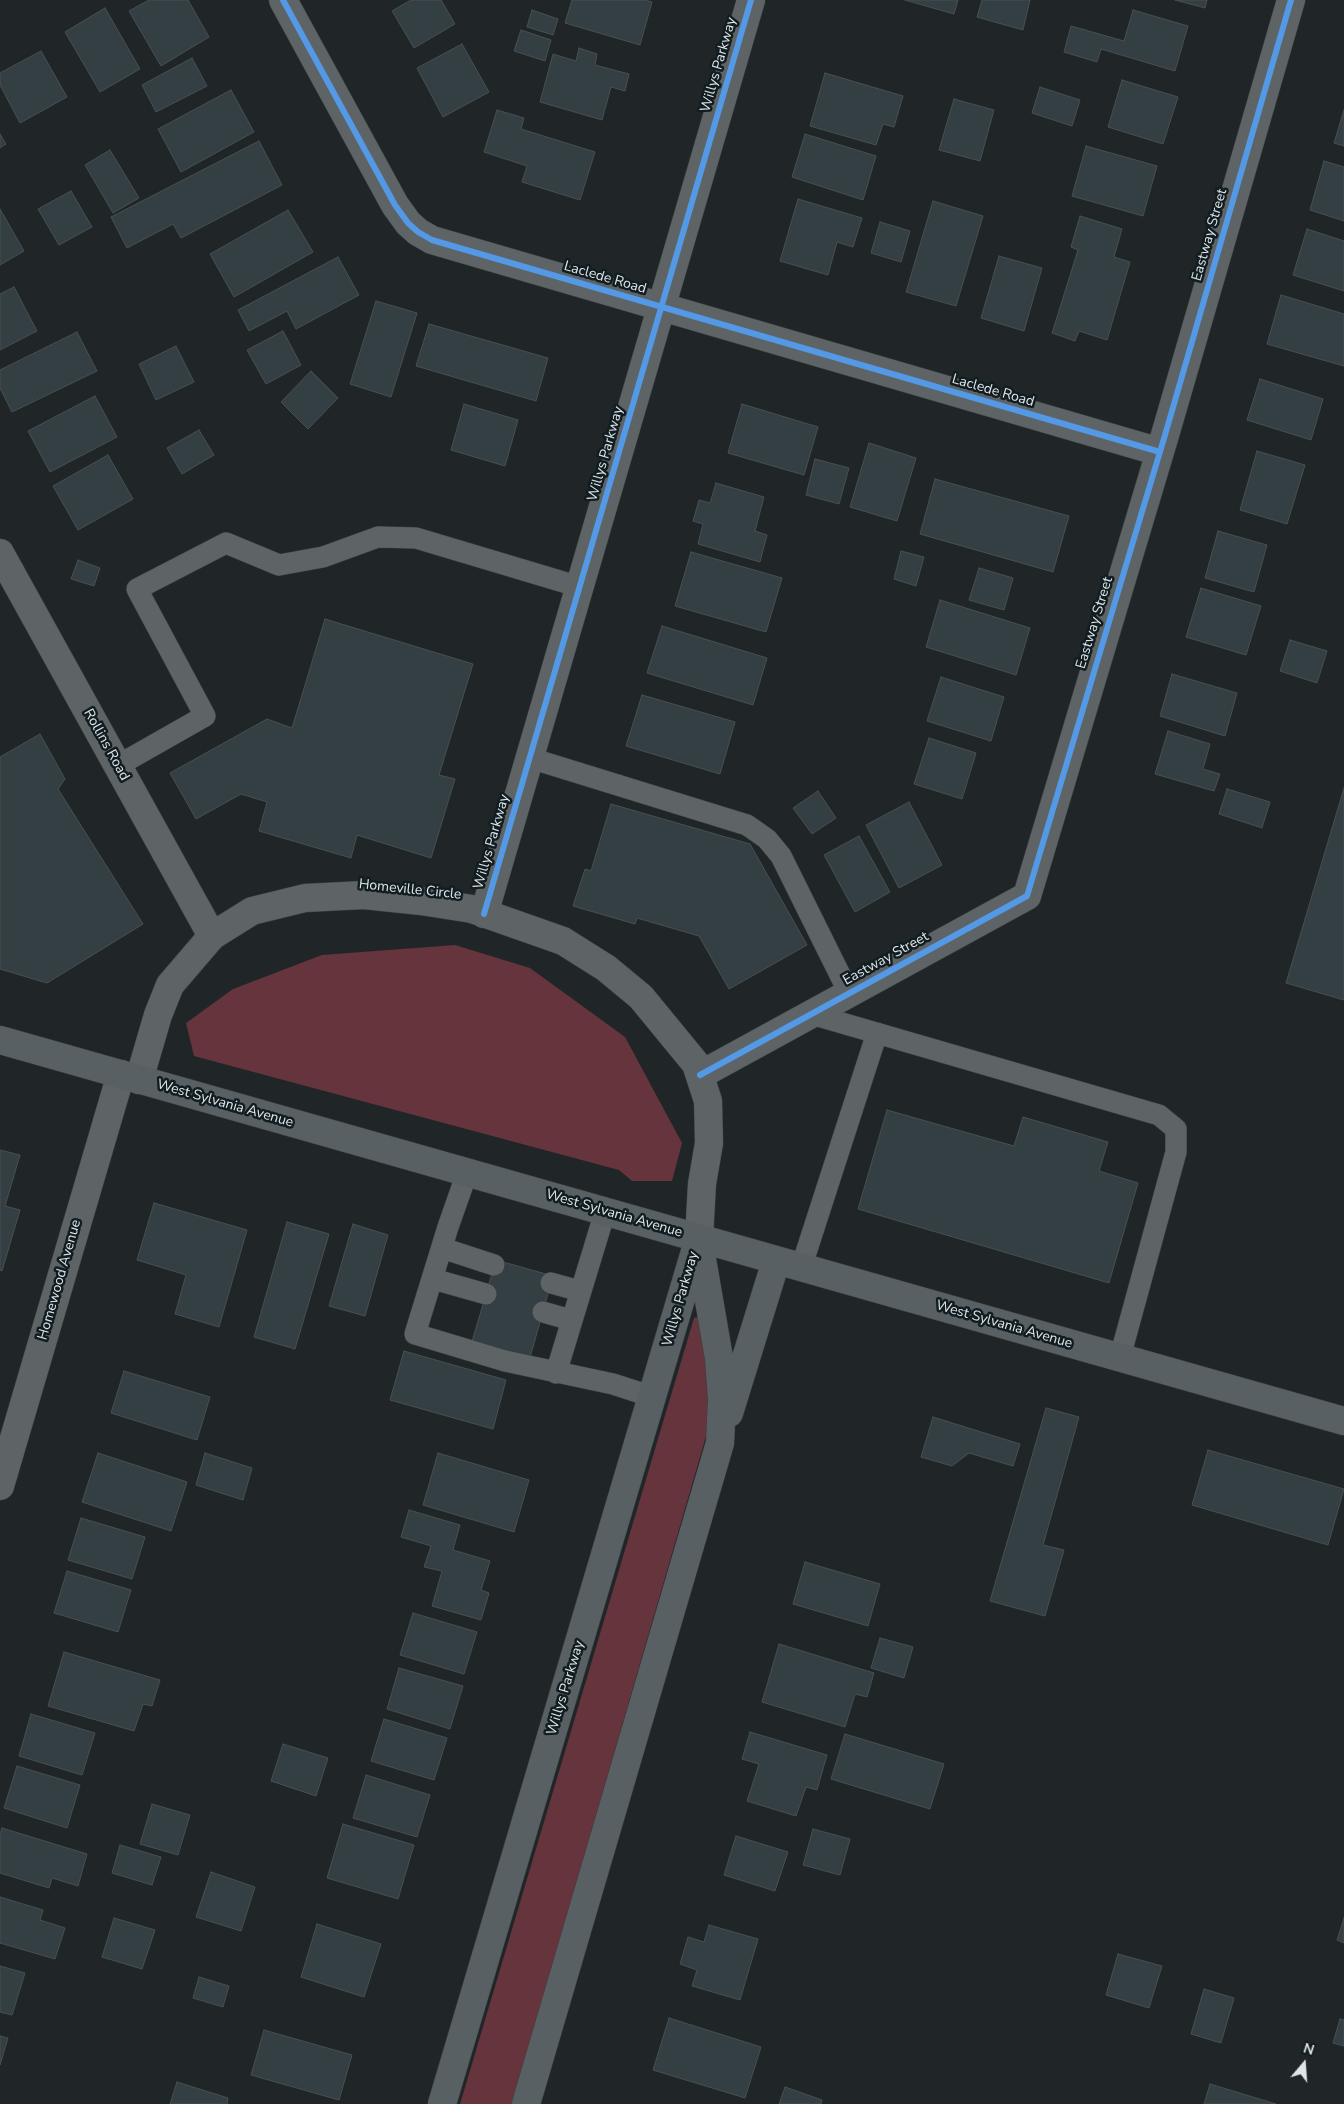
<!DOCTYPE html>
<html>
<head>
<meta charset="utf-8">
<style>
  body { margin:0 }
  #map { position:relative; width:1344px; height:2104px; overflow:hidden; background:#202628; font-family:"Nunito Sans",sans-serif }
  canvas { display:block }
  .north { position:absolute; left:1279px; top:2039px; width:50px; height:50px; -webkit-text-stroke:4px #121d22; paint-order:stroke; rotate:18deg; font-size:14px; font-weight:700; line-height:20px; text-align:center; color:#dee6e9 }
  .north::after { content:''; display:block; margin:auto; width:18px; height:22px; background:#dee6e9; clip-path:polygon(50% 0,100% 100%,50% 72%,0 100%) }
</style>
</head>
<body>
<div id="map">
<canvas width="1344" height="2104"></canvas>
<div class="north">N</div>
</div>
<script>
const ctx = document.querySelector('canvas').getContext('2d');
ctx.lineJoin = 'round';
function fillPath(path, color) {
  ctx.fillStyle = color;
  ctx.fill(path, 'evenodd');
}
function toPath(rows) {
  const path = new Path2D();
  for (const r of rows) {
    path.moveTo(r[0], r[1]);
    for (let i = 2; i < r.length; i += 2) path.lineTo(r[i], r[i + 1]);
  }
  return path;
}
function strokePath(path, color, width, dash) {
  ctx.strokeStyle = color;
  ctx.lineWidth = width;
  ctx.lineCap = dash ? 'butt' : 'round';
  ctx.setLineDash(dash || []);
  ctx.stroke(path);
}
function drawText(font, color, halo, rows, align = 'center') {
  ctx.font = font + ' "Nunito Sans",sans-serif';
  ctx.lineWidth = 5;
  ctx.setLineDash([]);
  ctx.textBaseline = 'middle';
  ctx.strokeStyle = halo;
  ctx.fillStyle = color;
  for (const [text, x, y, turn = 0] of rows) {
    ctx.save();
    ctx.translate(x, y);
    ctx.rotate((+turn || 0) * Math.PI / 180);
    ctx.textAlign = isNaN(turn) ? turn : align;
    if (halo) ctx.strokeText(text, 0, 0);
    ctx.fillText(text, 0, 0);
    ctx.restore();
  }
}
fillPath(toPath([
  [455,945,530,968,625,1037,682,1143,672,1181,632,1181,619,1170,194,1056,186,1023,233,989,322,955],
  [700,1316,704,1323,708,1409,707,1433,512,2104,460,2104,694,1318]
]), '#65343c');
const building = toPath([
  [149,0,188,0,209,37,161,66,129,11,149,0],
  [411,0,441,0,455,24,414,48,392,11,411,0],
  [572,0,645,0,652,2,640,45,565,23,572,0],
  [905,0,958,0,954,14,905,0],
  [982,0,1030,0,1023,30,977,17,982,0],
  [1175,0,1207,0,1205,8,1175,0],
  [105,8,140,69,100,92,65,32,105,8],
  [532,10,558,19,553,35,527,27,532,10],
  [1133,10,1188,26,1175,71,1101,49,1097,62,1064,52,1071,26,1124,41,1133,10],
  [521,30,551,40,545,61,514,51,521,30],
  [462,44,489,92,443,117,417,68,462,44],
  [579,48,597,54,595,65,629,74,625,91,611,87,602,120,540,102,553,54,576,61,579,48],
  [41,51,67,97,20,123,0,85,0,73,41,51],
  [192,58,207,86,156,112,142,85,192,58],
  [825,73,903,96,894,127,883,124,876,145,810,126,825,73],
  [1122,80,1178,97,1163,144,1108,127,1122,80],
  [1040,87,1080,100,1072,126,1032,113,1040,87],
  [231,90,254,132,181,172,158,129,231,90],
  [954,99,994,110,980,161,939,150,954,99],
  [497,110,524,118,521,129,595,152,580,200,522,182,527,166,484,152,497,110],
  [1344,110,1344,146,1334,143,1344,110],
  [0,134,6,144,0,148,0,134],
  [805,134,876,156,863,200,792,177,805,134],
  [259,141,282,185,181,238,173,224,127,248,111,217,259,141],
  [1086,146,1157,166,1143,216,1072,196,1086,146],
  [110,150,139,198,113,213,85,165,110,150],
  [1324,161,1344,167,1344,221,1310,210,1324,161],
  [71,191,92,227,59,245,38,209,71,191],
  [798,199,862,218,853,247,837,242,828,275,780,261,798,199],
  [933,201,983,216,956,306,906,292,933,201],
  [0,209,24,251,0,265,0,209],
  [288,210,313,252,234,297,210,254,288,210],
  [1080,216,1122,229,1114,257,1130,262,1107,340,1079,331,1075,341,1052,333,1078,250,1071,247,1080,216],
  [880,222,910,231,901,262,871,253,880,222],
  [1307,229,1344,241,1344,291,1293,275,1307,229],
  [999,256,1042,268,1024,331,981,318,999,256],
  [338,257,359,295,296,329,287,311,249,331,238,310,338,257],
  [14,287,37,331,0,350,0,294,14,287],
  [1281,295,1344,314,1344,366,1267,344,1281,295],
  [376,301,417,313,391,397,350,384,376,301],
  [429,324,548,358,536,401,416,366,429,324],
  [283,331,301,365,266,384,247,350,283,331],
  [77,332,97,371,12,412,0,388,0,370,77,332],
  [176,346,194,382,156,400,139,364,176,346],
  [311,371,338,398,308,429,281,402,311,371],
  [1260,379,1323,399,1311,440,1247,420,1260,379],
  [95,396,117,437,50,472,28,431,95,396],
  [464,404,518,420,505,466,451,450,464,404],
  [742,404,818,427,804,475,728,453,742,404],
  [199,430,214,455,182,474,167,448,199,430],
  [869,443,916,458,897,521,850,507,869,443],
  [1257,451,1305,465,1287,524,1240,510,1257,451],
  [108,455,133,499,78,530,53,486,108,455],
  [815,459,849,468,839,504,806,495,815,459],
  [935,479,1069,516,1053,572,920,534,935,479],
  [716,483,764,497,755,531,767,535,760,562,698,544,703,524,693,521,699,500,710,503,716,483],
  [1218,531,1267,545,1254,592,1205,578,1218,531],
  [901,551,924,557,916,586,894,579,901,551],
  [691,552,782,578,766,632,675,606,691,552],
  [78,560,100,568,94,586,71,579,78,560],
  [979,568,1013,578,1004,610,969,600,979,568],
  [1201,588,1261,606,1246,655,1186,637,1201,588],
  [940,600,1030,628,1016,675,926,647,940,600],
  [325,619,473,664,439,775,455,779,431,858,357,835,351,858,259,831,267,802,241,794,196,819,170,773,267,719,292,728,325,619],
  [662,626,767,658,753,705,647,673,662,626],
  [1290,640,1327,651,1317,683,1280,671,1290,640],
  [1172,674,1237,693,1225,736,1160,716,1172,674],
  [941,677,1004,697,991,741,927,721,941,677],
  [642,695,735,722,720,774,626,746,642,695],
  [1168,731,1210,744,1203,769,1220,774,1214,791,1155,774,1168,731],
  [40,734,65,779,58,789,143,924,47,983,0,969,0,757,40,734],
  [929,738,976,753,962,799,914,784,929,738],
  [1344,788,1344,1000,1286,983,1344,788],
  [1227,789,1270,802,1262,828,1219,814,1227,789],
  [818,791,836,818,812,834,793,808,818,791],
  [909,802,942,865,899,888,866,825,909,802],
  [611,804,750,844,807,945,729,989,699,936,637,918,635,924,573,906,585,869,591,871,611,804],
  [859,836,890,892,855,912,824,855,859,836],
  [887,1110,1014,1146,1023,1117,1108,1142,1099,1171,1138,1183,1109,1283,858,1209,887,1110],
  [0,1150,20,1155,5,1206,20,1210,2,1271,0,1270,0,1150],
  [154,1203,247,1230,219,1327,175,1314,186,1275,137,1260,154,1203],
  [287,1222,329,1234,295,1349,254,1337,287,1222],
  [353,1224,388,1235,365,1316,329,1306,353,1224],
  [496,1260,553,1276,529,1361,471,1345,496,1260],
  [404,1351,506,1380,493,1429,390,1400,404,1351],
  [124,1371,210,1397,197,1440,111,1413,124,1371],
  [1046,1408,1079,1417,1043,1545,1064,1550,1045,1616,990,1601,1046,1408],
  [933,1417,1020,1444,1013,1466,969,1453,952,1466,921,1457,933,1417],
  [1208,1450,1344,1489,1328,1545,1192,1505,1208,1450],
  [98,1453,187,1482,171,1531,82,1502,98,1453],
  [205,1453,252,1468,243,1500,196,1485,205,1453],
  [438,1453,529,1480,514,1532,423,1505,438,1453],
  [409,1510,460,1525,453,1550,490,1561,481,1590,489,1593,481,1620,432,1606,442,1571,424,1567,431,1546,401,1537,409,1510],
  [81,1518,145,1537,132,1579,68,1560,81,1518],
  [805,1562,880,1584,868,1626,793,1604,805,1562],
  [67,1571,131,1590,118,1632,54,1613,67,1571],
  [413,1613,477,1632,464,1674,400,1655,413,1613],
  [880,1638,913,1647,904,1678,871,1668,880,1638],
  [779,1644,874,1673,867,1697,855,1694,845,1727,762,1702,779,1644],
  [64,1652,160,1680,152,1706,143,1704,134,1731,48,1706,64,1652],
  [399,1668,463,1686,450,1729,387,1709,399,1668],
  [31,1714,95,1733,82,1775,19,1756,31,1714],
  [384,1719,447,1738,434,1780,371,1761,384,1719],
  [750,1732,827,1755,817,1790,806,1787,796,1816,747,1801,759,1764,742,1759,750,1732],
  [845,1734,944,1764,930,1809,831,1779,845,1734],
  [283,1744,328,1758,316,1796,271,1781,283,1744],
  [17,1766,80,1785,67,1828,4,1808,17,1766],
  [366,1775,430,1795,417,1837,353,1818,366,1775],
  [152,1804,190,1815,178,1855,140,1844,152,1804],
  [343,1824,414,1845,398,1899,327,1878,343,1824],
  [2,1828,87,1854,78,1886,52,1878,49,1888,0,1873,0,1834,2,1828],
  [813,1829,850,1839,840,1875,803,1865,813,1829],
  [736,1836,788,1852,775,1891,724,1875,736,1836],
  [120,1845,161,1857,152,1885,112,1873,120,1845],
  [211,1872,255,1887,241,1931,196,1917,211,1872],
  [0,1897,43,1910,40,1920,65,1928,55,1959,0,1943,0,1897],
  [114,1918,155,1930,142,1969,102,1957,114,1918],
  [1344,1918,1344,1943,1337,1940,1344,1918],
  [317,1924,381,1944,364,1997,301,1977,317,1924],
  [709,1925,758,1939,740,2000,692,1986,697,1970,680,1964,688,1937,704,1942,709,1925],
  [1118,1954,1162,1966,1149,2008,1106,1995,1118,1954],
  [0,1966,25,1973,12,2015,0,2012,0,1966],
  [199,1977,229,1986,223,2007,193,1998,199,1977],
  [1204,1989,1234,1998,1221,2043,1191,2034,1204,1989],
  [669,2018,761,2047,745,2098,653,2070,669,2018],
  [1340,2019,1344,2020,1344,2046,1333,2043,1340,2019],
  [264,2030,352,2055,339,2100,251,2075,264,2030],
  [0,2036,8,2038,0,2065,0,2036],
  [177,2082,228,2098,227,2104,170,2104,177,2082],
  [1210,2084,1276,2104,1204,2104,1210,2084],
  [785,2087,822,2100,821,2104,779,2104,785,2087]
]);
fillPath(building, '#333f42');
strokePath(building, '#4a4f52', 1);
const lane = toPath([
  [530,758,747,825,767,839,781,856,849,993],
  [117,766,205,716,137,589,226,543,279,565,323,557,378,537,416,538,580,587],
  [811,1014,1159,1115,1176,1129,1176,1152,1120,1357],
  [467,1173,448,1227,415,1334,505,1361,613,1384,653,1397],
  [442,1248,494,1265],
  [801,1268,877,1033],
  [433,1279,486,1294],
  [551,1283,580,1291],
  [543,1312,571,1320],
  [556,1373,605,1212]
]);
const street = toPath([
  [283,0,395,205,408,223,418,232,432,240,1160,452],
  [0,553,212,936],
  [484,914,751,0],
  [700,1075,1027,896,1165,435,1291,0],
  [139,1080,158,1015,170,985,212,936,252,911,305,898,364,895,421,901,472,909,563,941,606,968,641,997,696,1064,708,1101,709,1143,702,1184,699,1238],
  [0,1486,121,1074]
]);
const secondary = toPath([
  [0,1040,1344,1421],
  [729,1413,776,1261],
  [442,2104,699,1238],
  [526,2104,720,1443,722,1400,719,1358,699,1242]
]);
strokePath(lane, '#3c4243', 22);
strokePath(street, '#3c4243', 29);
strokePath(secondary, '#3c4243', 29);
strokePath(lane, '#5e6365', 21);
strokePath(street, '#5e6365', 28);
strokePath(secondary, '#586064', 28);
strokePath(toPath([
  [283,0,395,205,408,223,418,232,432,240,1160,452],
  [484,914,751,0],
  [700,1075,1027,896,1165,435,1291,0]
]), '#5399e6', 6);
drawText('14px', '#dee6e9', '#121d22', [
  ["Willys Parkway",719,65,-74],
  ["Eastway Street",1210,235,-74],
  ["Laclede Road",605,278,16],
  ["Laclede Road",993,391,16],
  ["Willys Parkway",606,454,-74],
  ["Eastway Street",1095,623,-73],
  ["Rollins Road",106,745,61],
  ["Willys Parkway",492,842,-74],
  ["Homeville Circle",410,890,6],
  ["Eastway Street",886,959,-29],
  ["West Sylvania Avenue",225,1104,16],
  ["West Sylvania Avenue",614,1214,16],
  ["Homewood Avenue",60,1280,-74],
  ["Willys Parkway",681,1299,-74],
  ["West Sylvania Avenue",1004,1325,16],
  ["Willys Parkway",566,1688,-73]
]);
</script>
</body>
</html>
